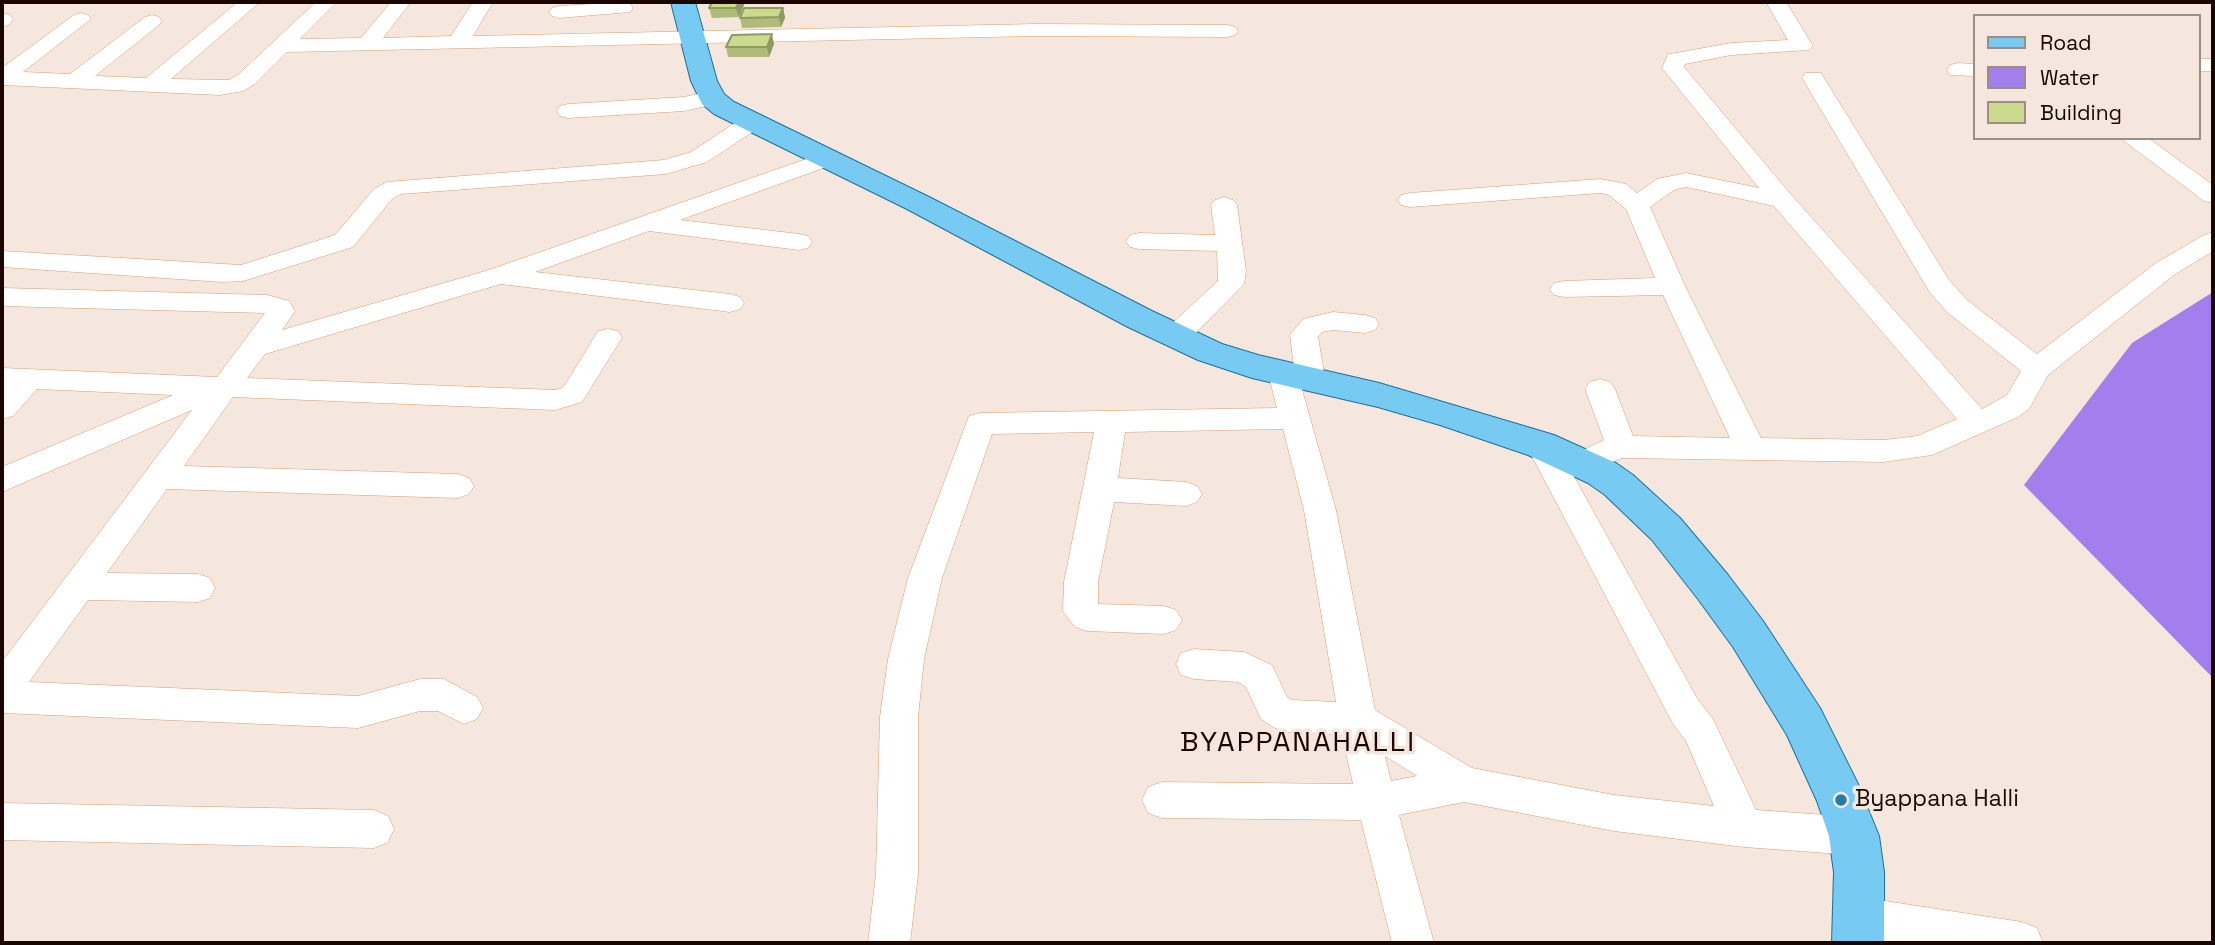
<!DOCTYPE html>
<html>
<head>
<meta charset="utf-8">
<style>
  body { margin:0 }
  #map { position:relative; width:2215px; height:945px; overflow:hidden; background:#f5e7dd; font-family:"Space Grotesk",sans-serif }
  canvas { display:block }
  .frame { position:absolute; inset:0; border:4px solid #1a0500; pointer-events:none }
  .legend { position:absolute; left:1973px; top:14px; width:228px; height:126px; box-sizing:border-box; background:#f5e7dd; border:2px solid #9d8d85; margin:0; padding:9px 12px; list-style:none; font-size:21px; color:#1a0500 }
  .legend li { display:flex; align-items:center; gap:14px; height:35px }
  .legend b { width:35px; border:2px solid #9d8d85 }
</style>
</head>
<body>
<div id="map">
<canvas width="2215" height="945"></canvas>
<div class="frame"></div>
<ul class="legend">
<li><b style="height:9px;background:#77cbf3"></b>Road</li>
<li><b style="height:19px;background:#a37eed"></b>Water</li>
<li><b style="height:19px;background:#ccda8d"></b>Building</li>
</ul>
</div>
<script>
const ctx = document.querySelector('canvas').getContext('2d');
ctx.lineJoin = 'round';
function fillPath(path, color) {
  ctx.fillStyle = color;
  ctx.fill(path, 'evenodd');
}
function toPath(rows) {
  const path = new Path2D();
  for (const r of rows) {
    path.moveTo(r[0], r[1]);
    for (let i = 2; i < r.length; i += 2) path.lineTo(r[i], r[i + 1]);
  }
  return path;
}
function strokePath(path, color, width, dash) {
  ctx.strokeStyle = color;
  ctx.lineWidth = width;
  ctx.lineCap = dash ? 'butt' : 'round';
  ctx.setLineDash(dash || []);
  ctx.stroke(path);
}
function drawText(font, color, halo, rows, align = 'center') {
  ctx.font = font + ' "Space Grotesk",sans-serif';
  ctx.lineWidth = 7;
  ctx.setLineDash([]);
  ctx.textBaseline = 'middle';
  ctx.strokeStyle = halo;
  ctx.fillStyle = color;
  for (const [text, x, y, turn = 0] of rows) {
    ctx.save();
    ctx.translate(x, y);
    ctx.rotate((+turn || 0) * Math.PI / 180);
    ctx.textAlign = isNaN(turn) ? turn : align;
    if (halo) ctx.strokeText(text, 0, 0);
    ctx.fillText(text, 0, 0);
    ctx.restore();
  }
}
fillPath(toPath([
  [2213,292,2213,678,2024,485,2132,343]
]), '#a37eed');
const minor = toPath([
  [238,2,260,2,171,79,229,80,239,74,316,2,337,2,300,39,361,38,391,2,411,2,383,38,451,36,473,2,493,2,473,36,1035,24,1228,25,1235,27,1238,31,1235,35,1228,37,1035,36,287,52,255,84,243,91,220,95,2,85,2,68,74,15,81,13,88,15,91,19,23,72,70,74,145,17,152,15,159,17,162,21,159,25,95,76,146,78,238,2],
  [623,2,630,4,633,8,630,12,559,18,552,16,549,12,552,8,559,6,623,2],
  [1766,2,1786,2,1813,46,1809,50,1731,55,1685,64,1684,67,1787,190,1982,409,2007,395,2021,371,1947,312,1929,291,1802,78,1805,73,1821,73,1949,280,1967,300,2037,354,2156,263,2204,235,2213,232,2213,251,2174,275,2048,375,2029,409,2018,417,1932,455,1884,462,1622,458,1584,474,1573,471,1568,463,1573,455,1604,440,1585,389,1590,382,1600,379,1610,382,1615,389,1633,436,1730,438,1663,295,1564,297,1554,295,1550,289,1554,283,1564,281,1655,278,1626,209,1609,195,1601,193,1410,207,1401,205,1398,200,1401,195,1410,193,1601,179,1626,184,1637,193,1657,179,1686,173,1759,188,1662,68,1668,54,1676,53,1731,43,1788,40,1766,2],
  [1686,187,1774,206,1957,419,1917,436,1884,440,1761,438,1685,286,1650,207,1674,190,1686,187],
  [2,13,10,15,13,19,9,25,2,27,2,13],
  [2199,59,2213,59,2213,71,2199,71,2199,59],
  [1958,63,1975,64,1975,76,1950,75,1947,70,1950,65,1958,63],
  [712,91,720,93,723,98,720,103,684,111,568,118,560,116,557,111,560,106,568,104,684,97,712,91],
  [752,115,760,117,764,122,760,127,707,162,666,174,401,194,392,199,353,247,243,281,222,282,2,267,2,251,241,265,335,235,374,189,387,182,664,160,691,152,744,117,752,115],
  [2120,138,2148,138,2213,185,2213,203,2204,201,2120,138],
  [829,151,837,153,841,158,837,163,680,220,799,234,808,236,812,242,808,248,799,250,649,231,535,272,730,294,740,297,744,303,740,309,730,312,501,284,265,354,247,378,555,390,562,388,567,382,598,331,608,329,618,331,622,338,582,402,555,410,233,397,184,466,458,474,469,478,474,486,469,494,458,498,167,489,107,573,198,574,210,578,215,588,210,598,198,602,88,600,29,682,358,696,420,679,444,679,477,697,483,708,477,719,464,724,438,711,420,711,358,728,2,713,2,662,192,410,2,492,2,467,173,395,37,389,13,416,2,419,2,391,4,388,2,388,2,368,217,377,265,313,2,306,2,288,267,295,289,301,295,311,282,330,489,270,829,151],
  [1224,197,1233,200,1237,205,1246,271,1244,284,1186,343,1176,345,1166,343,1162,336,1166,329,1218,281,1217,251,1139,249,1130,247,1126,241,1130,235,1139,233,1215,235,1211,205,1215,200,1224,197],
  [1333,312,1365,315,1375,318,1379,324,1375,330,1365,333,1333,330,1322,332,1318,337,1325,379,1320,386,1310,389,1301,386,1336,510,1375,710,1472,768,1614,795,1714,806,1686,741,1672,722,1526,445,1530,437,1541,434,1552,437,1698,700,1713,719,1756,810,1854,817,1868,823,1874,836,1868,849,1854,855,1744,847,1614,831,1464,802,1399,815,1434,943,1392,943,1361,820,1162,818,1148,813,1142,800,1148,787,1162,782,1353,784,1342,735,1286,732,1273,727,1261,719,1246,687,1238,682,1194,679,1181,675,1176,664,1181,653,1194,649,1244,652,1272,665,1287,697,1292,700,1336,702,1304,510,1283,429,1125,432,1118,478,1186,482,1197,486,1202,494,1197,502,1186,506,1114,502,1098,582,1098,604,1164,606,1176,610,1182,620,1176,630,1164,634,1087,631,1075,627,1063,611,1064,582,1094,432,992,434,942,578,924,659,918,717,918,874,910,943,868,943,876,874,880,717,888,659,908,578,969,416,980,413,1277,408,1268,373,1273,366,1283,363,1294,367,1290,335,1303,319,1333,312],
  [1385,756,1417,776,1391,781,1385,756],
  [2,803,374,810,388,816,394,829,388,842,374,848,2,840,2,803],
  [1859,897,2022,922,2037,928,2043,943,1888,943,1859,939,1844,933,1838,918,1844,903,1859,897]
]);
const major = toPath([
  [671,2,695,2,717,81,724,94,734,102,929,197,1152,311,1222,344,1258,355,1379,383,1554,435,1616,463,1633,475,1680,518,1728,575,1763,621,1820,708,1858,784,1879,836,1884,872,1884,943,1832,943,1834,872,1829,836,1817,801,1787,735,1733,647,1698,599,1652,540,1605,495,1588,483,1528,455,1440,425,1378,407,1252,378,1198,360,1128,327,907,209,714,114,702,104,691,81,671,2]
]);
strokePath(minor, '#dc9b6b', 1);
strokePath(major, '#1c7099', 2);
fillPath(minor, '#fff');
fillPath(major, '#77cbf3');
fillPath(toPath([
  [712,2,745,2,739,17,712,18,709,8],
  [783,8,785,18,781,27,742,28,740,18],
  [774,44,769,57,728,57,726,47]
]), '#afbb79');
fillPath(toPath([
  [739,2,745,2,739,17,736,8],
  [783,8,785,18,781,27,779,17],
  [772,34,774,44,769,57,767,47]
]), '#8f9963');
const building = toPath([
  [712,2,739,2,736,8,709,8,712,2],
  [744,8,783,8,779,17,740,18,744,8],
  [772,34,767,47,726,47,732,35,772,34]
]);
fillPath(building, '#ccda8d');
strokePath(building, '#8f9963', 2);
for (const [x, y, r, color] of [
  [1841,800,7,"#247cab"]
]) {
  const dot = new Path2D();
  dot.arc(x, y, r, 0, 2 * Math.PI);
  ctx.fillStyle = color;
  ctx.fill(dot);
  strokePath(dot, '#f5e7dd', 2.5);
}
drawText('23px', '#1a0500', '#f5e7dd', [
  ["Byappana Halli",1855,800]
], 'left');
ctx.letterSpacing = '2px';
drawText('28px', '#1a0500', '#f5e7dd', [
  ["BYAPPANAHALLI",1298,743]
]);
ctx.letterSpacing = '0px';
</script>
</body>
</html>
